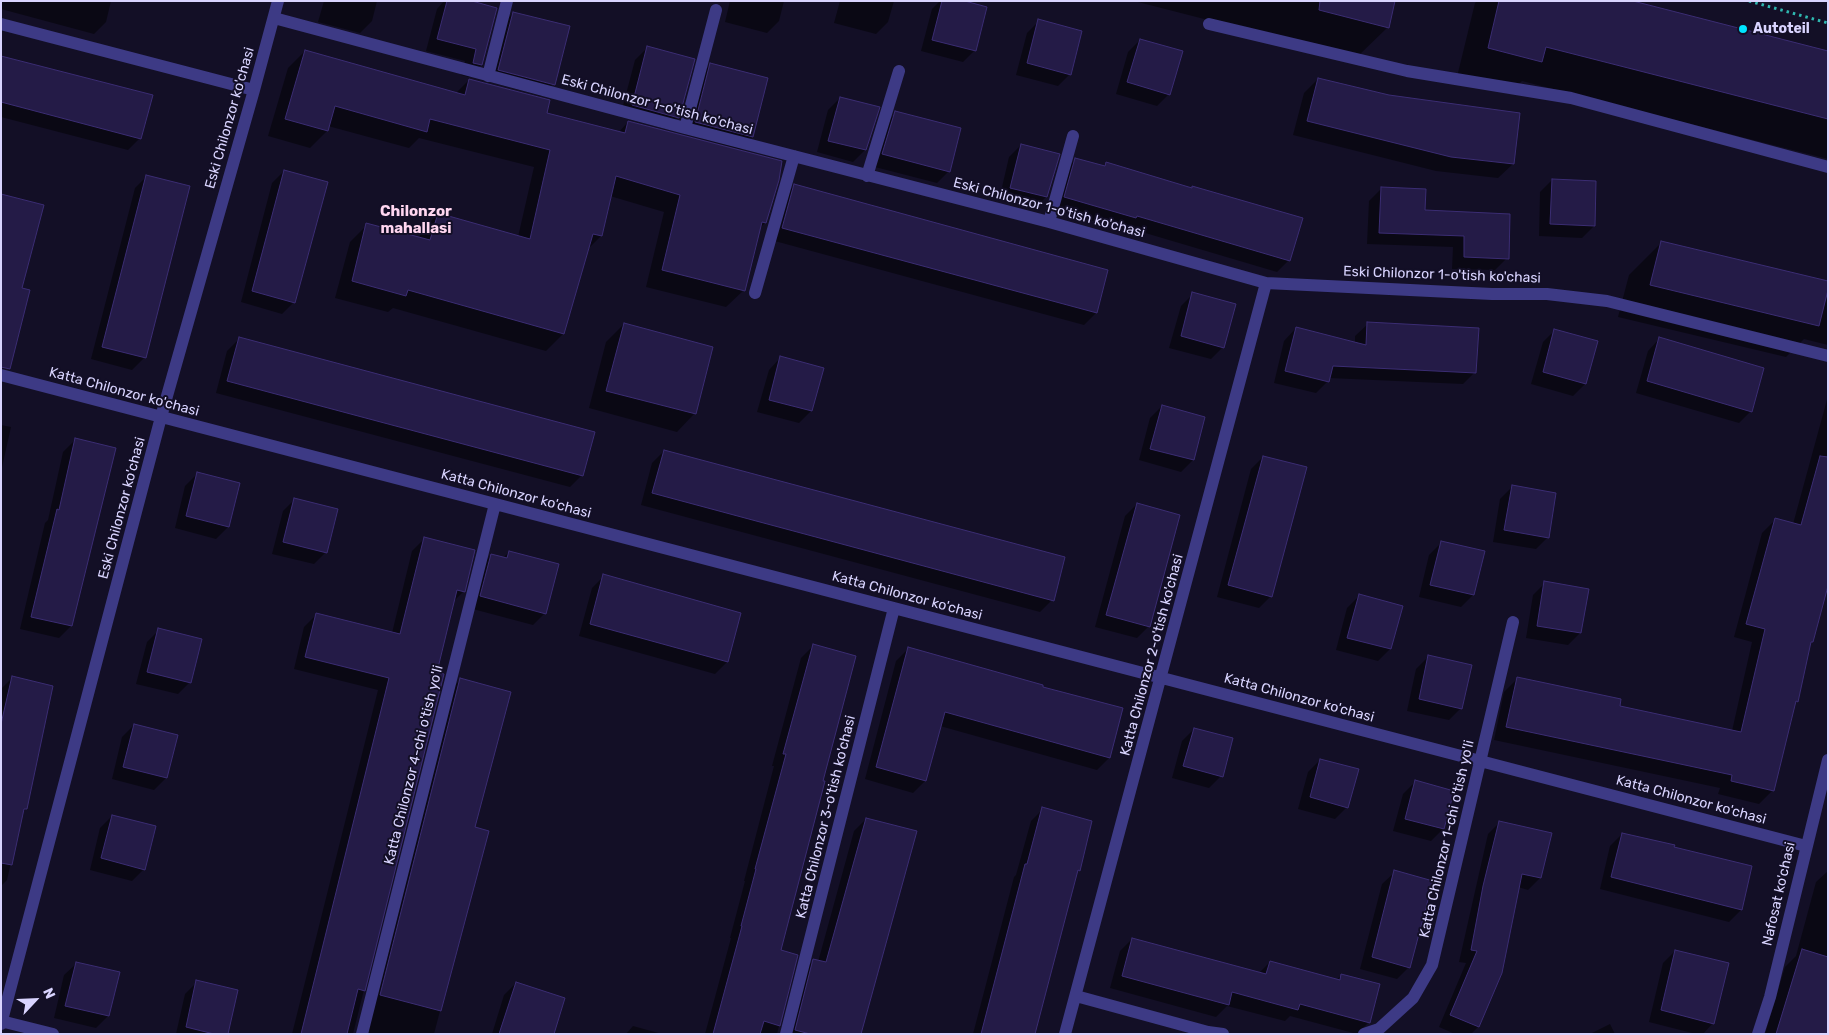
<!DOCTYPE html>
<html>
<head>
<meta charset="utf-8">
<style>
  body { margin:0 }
  #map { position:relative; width:1829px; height:1035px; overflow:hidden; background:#130f26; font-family:Rubik,sans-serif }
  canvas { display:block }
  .frame { position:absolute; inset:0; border:2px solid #d9d4ff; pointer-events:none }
  .north { position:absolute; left:10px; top:975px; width:50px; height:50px; -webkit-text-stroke:4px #130f26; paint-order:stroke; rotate:65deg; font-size:14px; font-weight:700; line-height:20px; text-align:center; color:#d9d4ff }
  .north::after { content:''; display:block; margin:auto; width:18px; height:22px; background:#d9d4ff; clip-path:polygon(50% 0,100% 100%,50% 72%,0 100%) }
</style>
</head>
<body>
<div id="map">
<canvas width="1829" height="1035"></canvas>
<div class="frame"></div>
<div class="north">N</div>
</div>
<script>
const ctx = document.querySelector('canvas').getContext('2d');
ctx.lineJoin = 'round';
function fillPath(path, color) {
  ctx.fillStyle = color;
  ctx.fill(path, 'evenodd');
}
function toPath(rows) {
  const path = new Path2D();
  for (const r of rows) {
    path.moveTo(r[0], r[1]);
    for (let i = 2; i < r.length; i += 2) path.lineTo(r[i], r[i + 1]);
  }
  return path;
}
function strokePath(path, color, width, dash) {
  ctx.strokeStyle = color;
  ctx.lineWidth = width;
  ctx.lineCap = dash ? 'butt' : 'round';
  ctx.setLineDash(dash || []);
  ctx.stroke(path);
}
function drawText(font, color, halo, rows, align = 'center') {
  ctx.font = font + ' Rubik,sans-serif';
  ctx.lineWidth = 4;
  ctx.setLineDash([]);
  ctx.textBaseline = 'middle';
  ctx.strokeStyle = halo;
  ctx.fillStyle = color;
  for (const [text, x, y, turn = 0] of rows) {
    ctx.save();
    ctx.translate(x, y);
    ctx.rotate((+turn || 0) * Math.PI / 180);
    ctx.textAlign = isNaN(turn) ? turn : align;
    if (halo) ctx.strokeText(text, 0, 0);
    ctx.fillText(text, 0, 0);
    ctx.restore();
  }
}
fillPath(toPath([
  [1,1,111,1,106,22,94,34,1,9],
  [324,1,377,1,372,21,360,33,318,22],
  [444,1,466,1,481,65,469,77,461,75,465,61,426,51,437,9],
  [730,1,784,1,779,21,767,33,725,22],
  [840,1,894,1,888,22,876,34,834,23],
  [940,1,960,1,975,50,963,62,921,51,932,9],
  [1134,1,1394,1,1388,27,1356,58],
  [1477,1,1628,1,1828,52,1828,159,1522,81,1509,94,1456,81,1475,3],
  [513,13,553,84,541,96,487,81,501,25],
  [1039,21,1070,74,1058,86,1016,75,1027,33],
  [1140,40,1169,94,1157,106,1116,94,1128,52],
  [647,48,678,117,666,129,620,117,635,60],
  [305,51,455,94,469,80,546,114,618,133,628,122,765,223,759,229,744,290,726,307,646,287,664,212,610,196,601,236,587,250,563,334,546,351,393,308,388,312,335,298,350,242,367,225,419,238,421,231,438,214,518,237,534,167,419,138,409,148,328,126,327,131,310,148,268,136,288,68],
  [1,57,140,138,128,150,1,117],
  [711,64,752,137,740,149,684,134,699,77],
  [1318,79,1513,164,1498,178,1436,171,1293,135,1304,93],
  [840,98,865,150,853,162,817,152,828,110],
  [896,113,949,171,937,183,871,166,884,125],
  [1021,145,1046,197,1034,209,999,200,1009,157],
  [1076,159,1103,166,1106,163,1191,189,1193,187,1289,260,1277,272,1125,227,1123,230,1053,209,1064,171],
  [284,171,294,302,282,314,241,302,272,183],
  [147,176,144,358,132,370,91,359,135,188],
  [1552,180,1594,226,1582,238,1539,236,1540,192],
  [795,185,1107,270,1096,313,1084,325,771,240,783,197],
  [1381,189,1424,211,1507,258,1495,270,1452,269,1453,247,1367,244,1369,201],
  [1661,243,1828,283,1828,345,1804,339,1786,357,1618,317,1629,275],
  [1193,294,1223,347,1211,359,1169,348,1181,306],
  [624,324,712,348,694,414,677,432,589,408,606,342],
  [1368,324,1475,372,1463,384,1329,378,1328,381,1316,393,1274,383,1284,341,1296,328,1355,343,1355,336],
  [1555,330,1585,384,1573,396,1531,384,1543,342],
  [1660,338,1751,411,1739,423,1636,393,1648,351],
  [239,339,582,475,570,487,216,393,227,351],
  [781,357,822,369,811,411,799,423,757,412,769,370],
  [1828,396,1828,582,1810,643,1797,701,1794,704,1772,791,1759,804,1718,794,1720,788,1494,740,1504,692,1517,679,1618,706,1732,731,1752,642,1734,637,1762,533,1776,519,1793,524],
  [1162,406,1193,460,1181,472,1139,460,1150,418],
  [1,425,11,427,1,472],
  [75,440,114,449,71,626,59,638,20,629,45,523,48,520,63,452],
  [664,451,1052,600,1040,612,641,505,652,463],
  [1263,457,1271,596,1259,608,1217,597,1251,469],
  [197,474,228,527,216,539,175,528,185,486],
  [1512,487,1548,537,1536,549,1493,542,1500,499],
  [295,499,326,552,314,564,272,554,283,511],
  [1137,504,1149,626,1137,638,1095,627,1125,516],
  [424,539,464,591,453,602,435,673,442,675,353,1034,292,1034,378,690,294,669,304,627,316,615,392,633,412,551],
  [1441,543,1483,552,1473,595,1461,607,1419,597,1429,555],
  [509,552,545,613,533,625,469,608,479,568,491,555,503,558],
  [604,576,727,662,715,674,579,636,592,588],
  [1545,583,1580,633,1568,645,1526,638,1533,595],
  [1359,596,1401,607,1390,649,1378,661,1336,650,1347,608],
  [159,630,190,682,178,694,136,684,147,642],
  [813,646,822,782,780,951,796,956,777,1034,705,1034,731,938,730,938,745,881,744,881,774,766,772,766,801,658],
  [908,649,1109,758,1097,770,940,726,925,781,913,793,865,779,896,661],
  [1428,657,1461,708,1449,720,1407,711,1416,669],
  [12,678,26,809,22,813,7,880,1,886,1,689],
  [460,680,473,828,487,831,434,1034,362,1034,448,692],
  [134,725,176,735,166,778,154,790,112,779,122,737],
  [1194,729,1221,776,1209,788,1172,778,1182,741],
  [1320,760,1347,807,1335,819,1298,809,1308,772],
  [1415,782,1443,829,1431,841,1393,831,1403,794],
  [1043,809,1034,1034,973,1034,1014,877,1016,875,1031,821],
  [112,816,144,869,132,881,90,870,100,828],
  [866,819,861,1034,786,1034,802,972,814,960,818,962,854,831],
  [1500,822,1540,878,1528,890,1518,887,1478,1027,1471,1034,1455,1034,1439,1027,1466,963,1459,962,1488,834],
  [1622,834,1673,848,1751,867,1741,910,1729,922,1600,889,1610,846],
  [1828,871,1828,1034,1765,1034,1785,967,1796,956,1816,882],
  [1395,872,1409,967,1397,979,1360,969,1382,884],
  [1132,939,1259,973,1270,962,1336,980,1342,975,1369,1022,1357,1034,1290,1016,1285,1021,1227,1006,1216,1017,1110,988,1120,951],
  [1675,951,1713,1023,1703,1034,1696,1034,1649,1022,1663,963],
  [77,963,118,973,108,1016,96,1028,54,1018,64,975],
  [197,982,226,1034,176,1034,185,994],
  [516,983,552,1034,492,1034,504,995],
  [1610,1024,1615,1034,1590,1034],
  [633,1026,662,1034,626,1034]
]), '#0007');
const building = toPath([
  [447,1,472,1,497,8,482,65,473,63,476,49,437,39,447,1],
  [942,1,965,1,987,7,976,51,932,40,942,1],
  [1320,1,1395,1,1389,28,1319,10,1320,1],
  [1499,1,1633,1,1828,51,1828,119,1546,47,1542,62,1488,48,1499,1],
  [513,12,570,26,555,85,498,70,513,12],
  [1038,19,1082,31,1071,75,1027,63,1038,19],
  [1140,39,1183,51,1170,95,1127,82,1140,39],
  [647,46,695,59,679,118,632,105,647,46],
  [305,50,465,95,469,79,550,100,547,113,625,133,628,121,782,161,779,180,766,223,762,222,745,291,662,270,680,195,616,176,602,236,593,234,564,334,408,290,406,296,352,281,366,223,430,240,438,213,530,239,550,150,430,119,427,132,335,106,328,131,285,119,305,50],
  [1,56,153,95,141,139,1,102,1,56],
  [710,63,768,78,753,137,695,122,710,63],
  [1318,78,1389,95,1520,113,1514,164,1451,157,1307,121,1318,78],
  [840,97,880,107,866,150,828,141,840,97],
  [895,111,961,128,950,172,882,154,895,111],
  [1021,144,1060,154,1047,197,1010,188,1021,144],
  [1075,158,1105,166,1106,162,1192,188,1192,186,1303,218,1290,261,1137,216,1136,218,1064,197,1075,158],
  [284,170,328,182,295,303,252,291,284,170],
  [146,175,190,186,146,358,102,347,146,175],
  [1552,179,1596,181,1595,226,1550,224,1552,179],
  [794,184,1108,270,1097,313,782,228,794,184],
  [1381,187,1426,189,1425,210,1510,214,1509,259,1464,257,1464,236,1379,233,1381,187],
  [1,194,44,205,22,288,30,290,10,369,1,367,1,194],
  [1661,241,1828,281,1828,290,1819,326,1650,285,1661,241],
  [1192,292,1236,304,1224,348,1181,336,1192,292],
  [1367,322,1479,328,1476,373,1333,366,1329,382,1285,371,1296,327,1366,345,1367,322],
  [624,323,713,347,696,414,606,391,624,323],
  [1554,329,1598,341,1586,384,1543,372,1554,329],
  [239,337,595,432,583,476,227,381,239,337],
  [1659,337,1764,368,1752,412,1647,381,1659,337],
  [780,356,824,368,812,411,769,400,780,356],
  [1162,405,1205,417,1194,460,1150,449,1162,405],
  [75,438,116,448,72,626,31,617,57,509,59,510,75,438],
  [664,450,1065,557,1054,601,652,493,664,450],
  [1263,456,1307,467,1272,597,1228,585,1263,456],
  [1820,456,1828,457,1828,586,1813,642,1811,642,1798,702,1796,701,1774,791,1731,781,1732,775,1506,727,1517,677,1621,699,1620,706,1741,732,1765,629,1746,624,1775,518,1801,525,1820,456],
  [197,472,240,483,229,527,186,516,197,472],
  [1512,485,1556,493,1549,538,1504,530,1512,485],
  [294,498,338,509,327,553,283,542,294,498],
  [1137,503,1180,515,1150,627,1106,615,1137,503],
  [424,537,475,550,465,592,457,590,446,635,437,672,444,674,365,991,358,989,347,1034,301,1034,389,678,305,657,316,613,400,634,424,537],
  [1441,541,1485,551,1474,595,1430,585,1441,541],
  [509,551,559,564,546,614,480,596,491,554,507,558,509,551],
  [603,574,741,613,728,662,590,624,603,574],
  [1544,581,1589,589,1581,633,1537,626,1544,581],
  [1359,594,1403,606,1391,649,1347,638,1359,594],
  [158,628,202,639,191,683,147,672,158,628],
  [813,644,856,656,823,781,825,781,781,950,798,955,780,1026,764,1021,760,1034,713,1034,742,926,741,926,756,869,755,869,786,754,783,754,813,644],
  [908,647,1043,685,1043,687,1123,708,1110,758,945,712,926,781,876,767,908,647],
  [1428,655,1472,665,1462,709,1419,699,1428,655],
  [12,676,53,686,27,809,24,809,12,865,1,863,1,724,12,676],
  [460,678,511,692,475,827,489,831,441,1011,380,995,460,678],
  [134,724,178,735,167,778,123,767,134,724],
  [1194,728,1233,738,1223,777,1183,766,1194,728],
  [1320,759,1359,769,1348,808,1310,797,1320,759],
  [1415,780,1454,791,1444,829,1405,819,1415,780],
  [1042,807,1092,821,1080,871,1078,870,1035,1034,981,1034,1025,864,1027,864,1042,807],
  [112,815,156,826,145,870,101,858,112,815],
  [866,818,917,831,861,1034,810,1034,795,1030,813,959,826,962,866,818],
  [1499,821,1552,833,1541,878,1522,874,1502,973,1479,1027,1450,1015,1477,951,1471,950,1483,886,1499,821],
  [1622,833,1675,845,1674,847,1752,866,1742,910,1611,877,1622,833],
  [1394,870,1433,881,1410,968,1372,957,1394,870],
  [1132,938,1266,974,1270,961,1340,980,1341,974,1380,984,1370,1023,1300,1004,1298,1010,1232,992,1229,1005,1122,976,1132,938],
  [1802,949,1828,957,1828,1034,1776,1034,1802,949],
  [1675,950,1729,963,1714,1024,1661,1010,1675,950],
  [76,962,120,972,109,1016,65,1006,76,962],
  [196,980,238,990,228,1034,214,1034,186,1027,196,980],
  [516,982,565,998,554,1034,499,1034,516,982]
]);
fillPath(building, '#241b47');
strokePath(building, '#3b2d73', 1);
strokePath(toPath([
  [1749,1,1828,23]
]), '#2fb8b0', 3, [2.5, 4]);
strokePath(toPath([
  [274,18,685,128,1049,222,1266,283,1492,294,1547,294,1607,301,1828,356],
  [1,24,254,90],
  [1209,24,1407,71,1571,98,1828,167],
  [488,76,507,1],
  [685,128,716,10],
  [867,176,899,71],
  [1049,222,1073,136],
  [755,293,794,156],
  [1,375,1806,846],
  [1076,996,1208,1032,1223,1034],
  [1,1021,53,1034],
  [1,1024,161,417,254,90,278,1],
  [362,1034,495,504],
  [786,1034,894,608],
  [1065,1034,1266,283],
  [1364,1034,1379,1029,1413,998,1432,965,1513,622],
  [1758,1034,1770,997,1828,760]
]), '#3d3a85', 12);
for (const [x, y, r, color] of [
  [1743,29,5,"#00e5ff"]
]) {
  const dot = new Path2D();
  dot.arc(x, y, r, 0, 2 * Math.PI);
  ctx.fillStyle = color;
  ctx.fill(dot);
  strokePath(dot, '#130f26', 2);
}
drawText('bold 14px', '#d9d4ff', '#130f26', [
  ["Autoteil",1753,29]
], 'left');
drawText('14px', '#d9d4ff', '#130f26', [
  ["Eski Chilonzor 1-o'tish ko'chasi",657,105,15],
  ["Eski Chilonzor ko'chasi",230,118,-74],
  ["Eski Chilonzor 1-o'tish ko'chasi",1049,208,15],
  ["Eski Chilonzor 1-o'tish ko'chasi",1442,275,2],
  ["Katta Chilonzor ko'chasi",124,392,15],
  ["Katta Chilonzor ko'chasi",516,494,15],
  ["Eski Chilonzor ko'chasi",122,508,-75],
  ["Katta Chilonzor ko'chasi",907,596,15],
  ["Katta Chilonzor 2-o'tish ko'chasi",1152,655,-75],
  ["Katta Chilonzor ko'chasi",1299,698,15],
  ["Katta Chilonzor 4-chi o'tish yo'li",414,765,-76],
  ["Katta Chilonzor ko'chasi",1691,800,15],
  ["Katta Chilonzor 3-o'tish ko'chasi",826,817,-76],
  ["Katta Chilonzor 1-chi o'tish yo'li",1447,839,-77],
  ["Nafosat ko'chasi",1779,894,-77]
]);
drawText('bold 15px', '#ffd6f0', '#130f26', [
  ["Chilonzor",416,212],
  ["mahallasi",416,229]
]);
</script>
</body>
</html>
